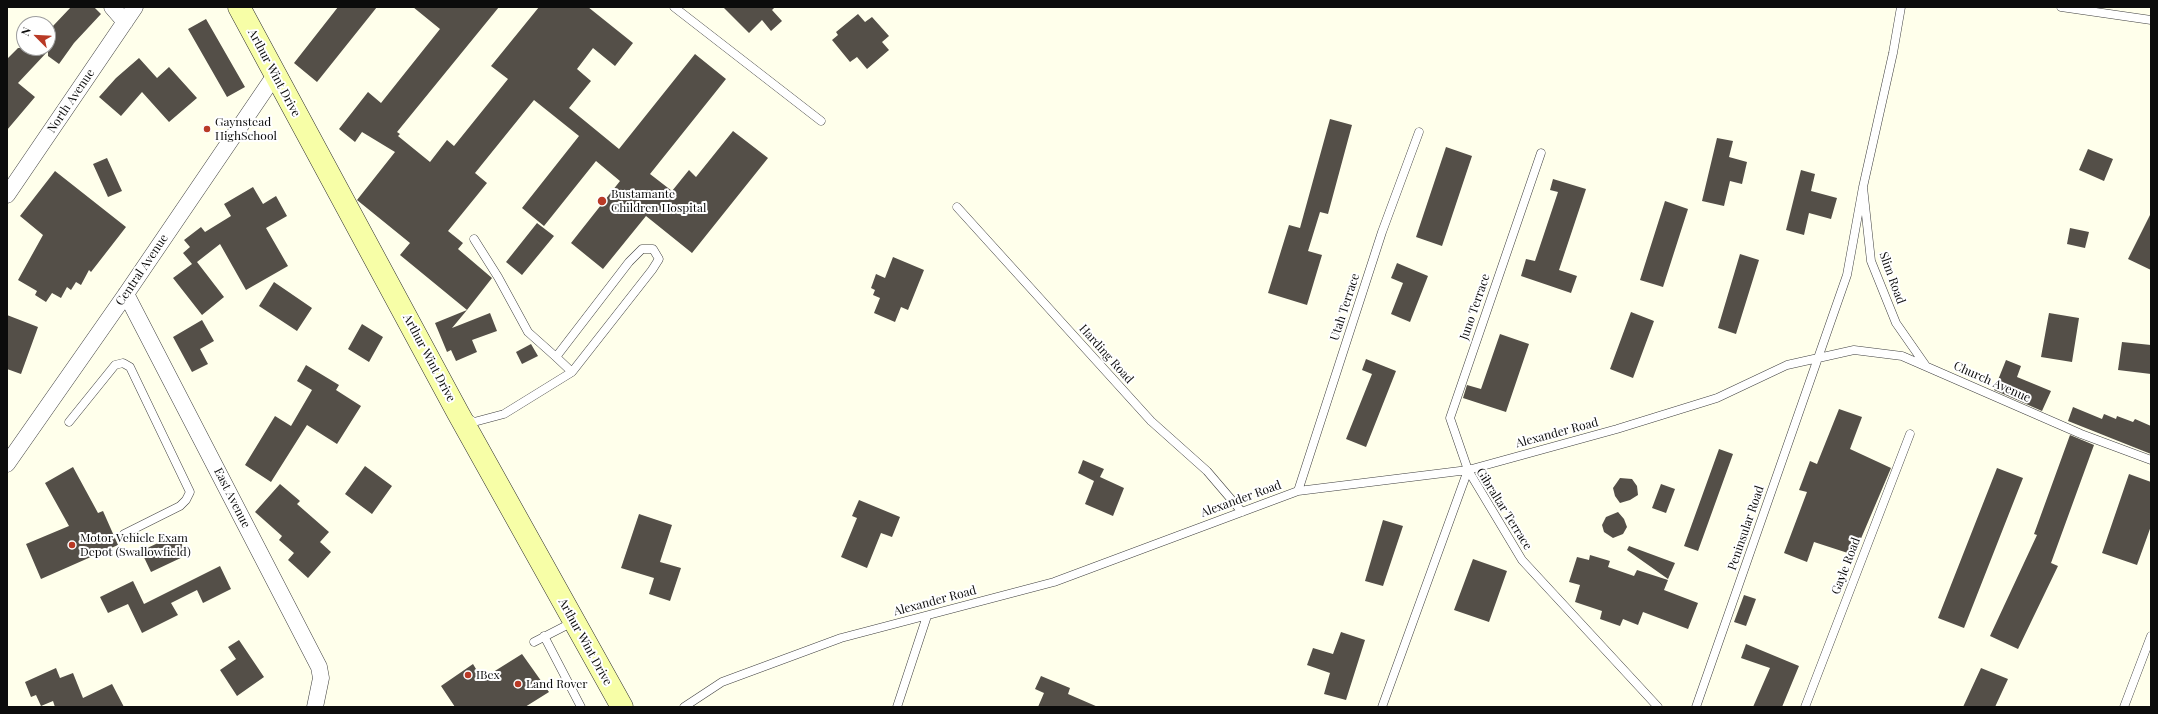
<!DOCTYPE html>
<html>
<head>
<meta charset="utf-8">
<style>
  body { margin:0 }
  #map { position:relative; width:2158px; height:714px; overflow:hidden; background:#ffffeb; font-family:"Playfair Display",serif }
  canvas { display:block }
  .frame { position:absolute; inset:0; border:8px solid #0c0c0c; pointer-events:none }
  .north { position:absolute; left:16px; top:16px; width:40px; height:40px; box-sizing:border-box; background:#fff; border:1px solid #9e9e9e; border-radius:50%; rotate:294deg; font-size:11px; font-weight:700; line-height:16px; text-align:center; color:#0c0c0c }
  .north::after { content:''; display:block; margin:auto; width:14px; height:18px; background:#b93a26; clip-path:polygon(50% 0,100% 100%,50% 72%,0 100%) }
</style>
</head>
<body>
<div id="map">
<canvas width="2158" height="714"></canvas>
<div class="frame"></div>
<div class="north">N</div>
</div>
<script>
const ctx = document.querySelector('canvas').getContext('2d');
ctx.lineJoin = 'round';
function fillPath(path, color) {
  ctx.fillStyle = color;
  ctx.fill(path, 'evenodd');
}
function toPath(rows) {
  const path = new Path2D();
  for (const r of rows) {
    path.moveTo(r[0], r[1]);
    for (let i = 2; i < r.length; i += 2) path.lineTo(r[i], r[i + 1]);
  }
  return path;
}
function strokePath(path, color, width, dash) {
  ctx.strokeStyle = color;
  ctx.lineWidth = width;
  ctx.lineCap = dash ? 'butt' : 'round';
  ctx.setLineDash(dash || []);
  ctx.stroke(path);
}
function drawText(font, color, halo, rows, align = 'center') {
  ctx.font = font + ' "Playfair Display",serif';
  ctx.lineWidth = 4;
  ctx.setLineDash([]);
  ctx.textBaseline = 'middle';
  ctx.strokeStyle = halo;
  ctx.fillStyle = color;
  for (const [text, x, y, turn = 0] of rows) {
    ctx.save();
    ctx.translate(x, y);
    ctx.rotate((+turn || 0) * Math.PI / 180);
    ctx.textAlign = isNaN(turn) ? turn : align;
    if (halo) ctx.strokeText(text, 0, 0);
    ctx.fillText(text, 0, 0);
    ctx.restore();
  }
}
fillPath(toPath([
  [71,7,94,7,101,14,74,43,59,64,48,56,48,51,18,83,35,97,7,130,7,59,18,48,48,48,48,22,53,26],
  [338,7,377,7,317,82,294,63],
  [413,7,499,7,397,132,400,134,398,136,430,162,447,140,454,146,508,79,491,66,539,7,588,7,633,43,615,66,593,48,577,69,591,81,569,108,619,149,695,54,726,79,650,174,672,191,689,170,696,177,733,131,768,158,692,253,646,216,603,269,571,243,620,181,596,161,544,226,522,208,579,136,534,100,475,173,487,183,448,231,463,243,458,249,492,278,467,310,400,255,410,243,357,200,395,152,362,132,355,142,339,129,368,92,381,103,440,29],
  [723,7,775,7,772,10,782,21,771,31,762,20,749,33],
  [858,14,865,22,872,17,889,36,882,42,889,50,867,69,857,57,850,62,832,40,838,35,836,32],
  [206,19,245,87,227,97,188,29],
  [139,58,157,78,169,67,197,98,169,122,142,92,121,116,99,97,116,78],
  [1330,119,1352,125,1328,214,1320,212,1308,251,1322,255,1307,305,1268,293,1289,225,1300,228],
  [1717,138,1733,141,1729,157,1747,162,1742,184,1730,181,1724,206,1702,201],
  [1446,147,1472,156,1442,246,1416,237],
  [2088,149,2113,159,2104,181,2079,170],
  [107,158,122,191,108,197,93,164],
  [1801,170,1815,174,1811,191,1837,198,1831,219,1809,213,1804,235,1786,230],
  [55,171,126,227,91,272,89,270,81,285,76,282,71,290,67,287,61,298,52,293,46,302,35,295,37,291,18,280,43,235,20,216],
  [1553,179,1586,189,1559,270,1577,276,1571,293,1521,276,1526,259,1535,261,1558,192,1550,190],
  [253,187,263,204,276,196,287,216,266,228,288,266,246,290,220,244,197,262,224,297,202,315,173,278,192,264,183,253,190,247,184,240,201,227,205,232,231,216,224,204],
  [1665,201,1688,209,1663,287,1640,280],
  [2151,213,2151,270,2128,259],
  [537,223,554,236,522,275,506,262],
  [2070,228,2089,232,2085,248,2067,244],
  [1740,254,1759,260,1736,334,1718,328],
  [893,257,924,270,908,310,901,307,895,322,874,313,880,298,873,295,875,290,871,288,876,274,885,278],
  [1397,263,1428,276,1410,322,1391,314,1403,283,1391,278],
  [274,282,312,308,297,331,259,306],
  [467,310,452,328,490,313,497,331,472,340,477,352,456,361,451,350,447,352,435,323],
  [1631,312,1654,321,1633,378,1610,369],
  [2049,313,2079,318,2072,362,2041,357],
  [7,315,38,327,21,374,7,369],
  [202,320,214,341,200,349,208,364,192,372,173,337],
  [362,324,383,337,369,362,348,349],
  [1500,334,1529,344,1506,412,1463,398,1467,385,1481,389],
  [2122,342,2151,345,2151,374,2118,370],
  [531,344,538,356,522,364,516,352],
  [1366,359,1396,371,1366,447,1346,439,1372,374,1362,370],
  [2006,360,2021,366,2017,377,2051,391,2042,411,1994,390],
  [306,365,339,385,336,390,361,406,337,444,307,425,271,482,245,465,275,416,291,426,312,390,297,381],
  [2073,407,2102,419,2104,414,2116,419,2117,416,2133,422,2135,419,2151,426,2151,454,2068,421],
  [1839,409,1862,417,1850,449,1891,468,1854,555,1814,542,1807,562,1784,553,1807,492,1799,490,1810,461,1817,464],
  [2070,435,2094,445,2051,563,2058,566,2018,649,1990,636,2037,535,2034,534],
  [1719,449,1733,454,1698,551,1684,546],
  [1083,460,1104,469,1100,477,1124,488,1113,516,1085,504,1094,481,1078,473],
  [365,466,392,486,372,514,345,494],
  [73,467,98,513,103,511,118,545,41,579,26,544,69,526,45,483],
  [1997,468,2023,478,1964,628,1938,618],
  [2129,474,2151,482,2151,526,2137,565,2102,553],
  [1620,478,1632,479,1637,486,1638,495,1630,500,1620,503,1615,496,1613,488],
  [280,484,300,501,297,504,329,532,320,542,331,552,308,578,288,560,294,553,279,540,282,536,255,512],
  [1661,484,1675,489,1666,513,1652,508],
  [859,500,900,517,892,537,881,533,867,568,841,557,857,518,852,516],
  [1618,512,1624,519,1627,527,1623,534,1613,538,1604,532,1602,525,1606,517],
  [639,514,672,525,660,562,681,568,670,601,649,594,654,578,621,568],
  [1383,520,1403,526,1383,586,1365,581],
  [177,534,187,555,151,572,141,551],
  [1629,546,1675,563,1668,579,1627,550],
  [1590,555,1610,561,1608,567,1634,576,1637,570,1668,580,1664,590,1698,603,1688,629,1643,612,1638,625,1623,619,1620,626,1600,619,1602,611,1575,602,1580,585,1569,582,1577,557,1589,560],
  [1473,559,1507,571,1489,622,1454,610],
  [220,566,231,589,203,603,197,590,171,603,178,615,142,633,128,604,108,613,100,597,133,581,144,604],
  [1744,595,1756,599,1746,626,1734,622],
  [1341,632,1365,640,1346,700,1324,694,1330,673,1307,665,1313,648,1333,654],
  [239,640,264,677,237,696,220,670,236,659,228,647],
  [1746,644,1799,666,1782,707,1753,707,1770,668,1741,658],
  [522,654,549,692,525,707,455,707,441,686,473,664,482,679],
  [56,668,60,678,73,673,83,698,112,684,124,707,55,707,53,701,41,706,36,695,31,697,25,682],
  [1981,668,2008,679,1995,707,1963,707],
  [1041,676,1070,688,1068,694,1098,707,1038,707,1044,693,1035,689]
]), '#544f48');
const service = toPath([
  [674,7,821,121],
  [1901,7,1893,53,1863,187,1871,261,1896,323,1926,366],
  [2061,7,2151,20],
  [1541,153,1450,418,1468,470,1522,560,1658,707],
  [957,207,1151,421,1207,471,1242,512],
  [556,357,572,372],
  [466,417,474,422,504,414,572,372,652,270,659,259,653,249,642,249,629,262,556,357,528,332,498,277,474,239],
  [69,422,115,365,123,363,130,367,190,492,186,500,180,506,124,534],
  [1298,491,1382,232,1419,132],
  [544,636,581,707],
  [534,642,573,622],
  [684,707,722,682,841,638,1054,582,1298,491,1468,470,1617,429,1717,398,1787,365,1854,350,1902,356,2081,434,2151,460],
  [897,707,927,616],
  [1382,707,1468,470],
  [1696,707,1847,275,1863,187],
  [1805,707,1910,434],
  [2124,707,2151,636]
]);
const minor = toPath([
  [112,7,125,22],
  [7,195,135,7],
  [126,294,319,667,321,678,315,707],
  [7,464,126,294,275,75]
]);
const secondary = toPath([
  [239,7,458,413,622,707]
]);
strokePath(service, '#3f3f3f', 9);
strokePath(minor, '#3f3f3f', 17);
strokePath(secondary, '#2e2e2e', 23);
strokePath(service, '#fff', 8);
strokePath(minor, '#fff', 16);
strokePath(secondary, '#f7fea7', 22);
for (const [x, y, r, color] of [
  [207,129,4,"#b93a26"],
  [602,201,5,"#b93a26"],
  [72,545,4,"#b93a26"],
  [468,675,4,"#b93a26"],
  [518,684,4,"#b93a26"]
]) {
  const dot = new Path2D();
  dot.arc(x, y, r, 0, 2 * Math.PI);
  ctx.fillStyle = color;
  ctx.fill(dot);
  strokePath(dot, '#fff', 1.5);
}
drawText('12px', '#0c0c0c', '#fff', [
  ["Arthur Wint Drive",274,73,62],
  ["North Avenue",71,101,-56],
  ["Central Avenue",142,270,-56],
  ["Slim Road",1892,278,70],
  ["Utah Terrace",1345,307,-72],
  ["Juno Terrace",1475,307,-71],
  ["Harding Road",1106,354,48],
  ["Arthur Wint Drive",429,358,62],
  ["Church Avenue",1992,382,24],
  ["Alexander Road",1557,433,-15],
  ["East Avenue",232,498,63],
  ["Alexander Road",1241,499,-20],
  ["Gibraltar Terrace",1504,509,58],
  ["Peninsular Road",1746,528,-71],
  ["Gayle Road",1846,566,-69],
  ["Alexander Road",935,601,-15],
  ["Arthur Wint Drive",585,642,61]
]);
drawText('12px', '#0c0c0c', '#fff', [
  ["Gaynstead",215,122],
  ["HighSchool",215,136],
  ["Bustamante",611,194],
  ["Children Hospital",611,208],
  ["Motor Vehicle Exam",80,538],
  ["Depot (Swallowfield)",80,552],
  ["IBex",476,675],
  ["Land Rover",526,684]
], 'left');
</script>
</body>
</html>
